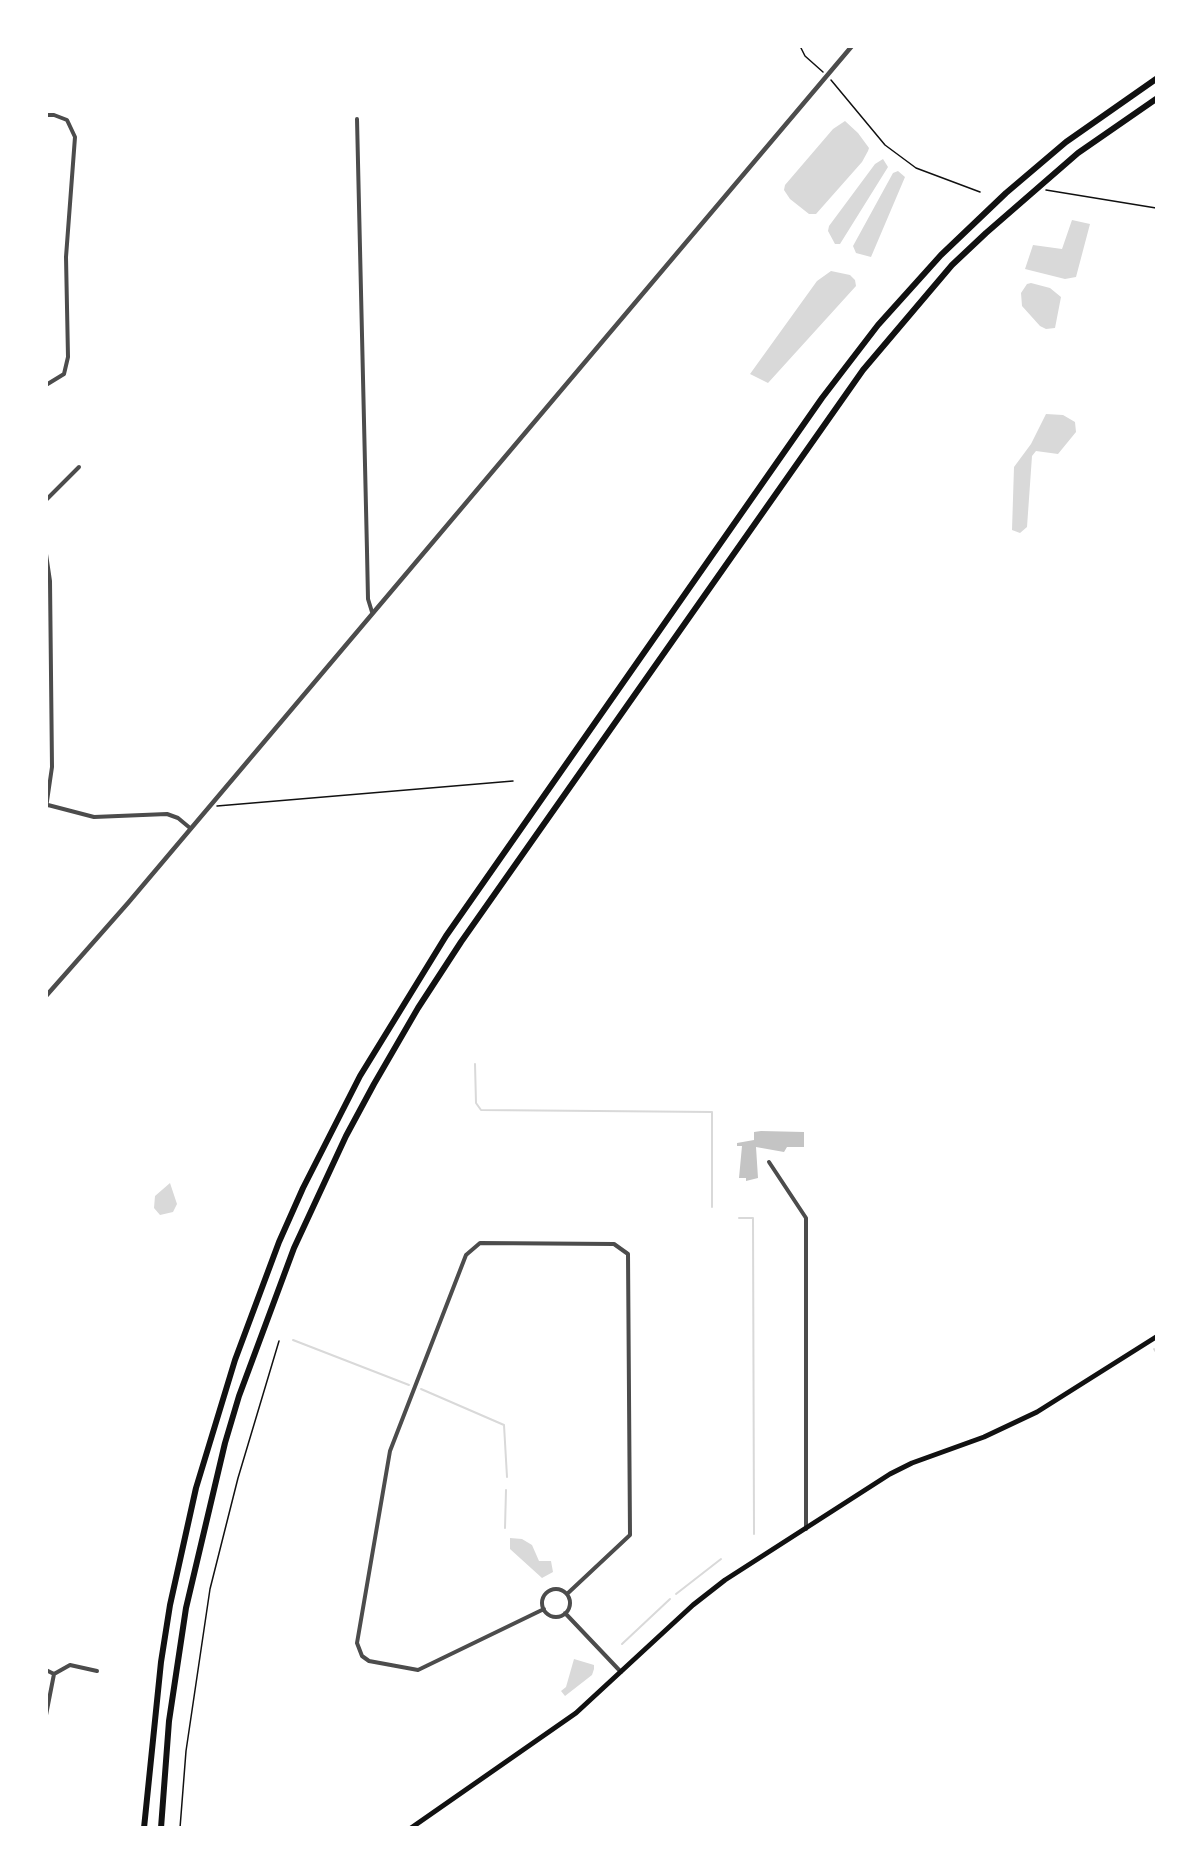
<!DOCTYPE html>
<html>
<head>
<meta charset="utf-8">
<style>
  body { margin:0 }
  #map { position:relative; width:1203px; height:1874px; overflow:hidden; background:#fff; font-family:Literata,serif }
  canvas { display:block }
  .frame { position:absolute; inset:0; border:48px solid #fff; pointer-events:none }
</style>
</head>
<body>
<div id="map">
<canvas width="1203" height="1874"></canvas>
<div class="frame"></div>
</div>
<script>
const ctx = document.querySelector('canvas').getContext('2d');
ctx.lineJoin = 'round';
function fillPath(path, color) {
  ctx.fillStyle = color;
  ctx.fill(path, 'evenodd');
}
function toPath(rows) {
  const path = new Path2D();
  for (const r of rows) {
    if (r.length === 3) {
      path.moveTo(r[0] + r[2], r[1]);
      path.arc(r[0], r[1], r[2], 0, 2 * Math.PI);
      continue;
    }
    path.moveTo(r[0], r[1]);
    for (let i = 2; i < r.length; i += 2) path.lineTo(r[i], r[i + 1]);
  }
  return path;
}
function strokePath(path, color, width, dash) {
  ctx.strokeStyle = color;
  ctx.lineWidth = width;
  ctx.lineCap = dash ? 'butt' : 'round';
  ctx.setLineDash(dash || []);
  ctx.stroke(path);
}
fillPath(toPath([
  [845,121,858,133,869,148,868,151,862,162,816,214,809,214,790,199,784,190,785,185,833,129],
  [883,159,888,167,840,244,835,244,828,231,829,226,875,164],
  [898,171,905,177,871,257,856,253,853,246,893,173],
  [1072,220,1090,224,1076,277,1065,279,1025,269,1033,245,1062,249],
  [831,271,850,275,855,280,856,286,768,383,750,374,817,281],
  [1031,283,1050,288,1061,297,1055,328,1046,329,1040,326,1022,306,1021,293,1027,284],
  [1046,414,1063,415,1075,422,1076,432,1058,454,1036,451,1032,456,1027,527,1020,533,1012,530,1014,467,1031,444],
  [170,1183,177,1204,173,1212,160,1215,154,1208,155,1196],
  [510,1538,522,1539,532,1545,539,1561,551,1561,553,1572,542,1578,510,1549],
  [574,1659,594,1665,594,1669,592,1675,565,1696,561,1691,566,1687]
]), '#d9d9d9');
strokePath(toPath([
  [475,1064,476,1103,481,1110,712,1112,712,1207],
  [739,1218,753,1218,754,1534],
  [293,1340,409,1385],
  [1154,1349,1156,1352],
  [421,1389,504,1425,507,1477],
  [505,1528,506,1490],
  [676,1594,721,1559],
  [622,1644,670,1599]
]), '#d9d9d9', 2);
fillPath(toPath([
  [761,1131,804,1132,804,1147,787,1147,784,1152,756,1147,758,1178,746,1181,746,1178,739,1178,742,1146,737,1146,737,1143,754,1140,754,1132]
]), '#c4c4c4');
strokePath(toPath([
  [800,46,805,56,823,72],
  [831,80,885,145,916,168,980,192],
  [1046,190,1156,208],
  [217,806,513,781],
  [180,1828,186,1751,210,1589,238,1478,279,1341]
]), '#111', 1.5);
strokePath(toPath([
  [46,115,54,115,67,120,75,137,66,257,68,357,64,374,46,385],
  [357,119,367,551,368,599,372,612],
  [46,500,79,467],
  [46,554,50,581,52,767,46,808],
  [48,805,94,817,167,814,178,818,190,828],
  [769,1162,806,1218,806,1529],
  [556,1603,14],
  [544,1609,418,1670,369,1661,362,1656,357,1643,390,1451,466,1255,480,1243,614,1244,628,1254,630,1535,567,1594],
  [565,1613,621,1672],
  [46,1670,54,1674],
  [46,1715,54,1674,70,1665,97,1671]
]), '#4c4c4c', 4);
strokePath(toPath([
  [46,996,128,903,852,46]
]), '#4c4c4c', 4.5);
strokePath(toPath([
  [411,1828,576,1713,693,1605,725,1580,890,1474,912,1463,984,1437,1037,1412,1156,1337]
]), '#111', 5);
strokePath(toPath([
  [144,1828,161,1662,170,1605,196,1488,235,1360,279,1242,303,1188,360,1076,446,936,822,398,878,325,941,255,1006,193,1066,142,1156,79],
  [161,1828,169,1721,186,1608,225,1443,239,1396,294,1248,346,1136,374,1084,418,1008,461,942,863,370,952,265,986,233,1078,153,1156,99]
]), '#111', 6);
</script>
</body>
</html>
